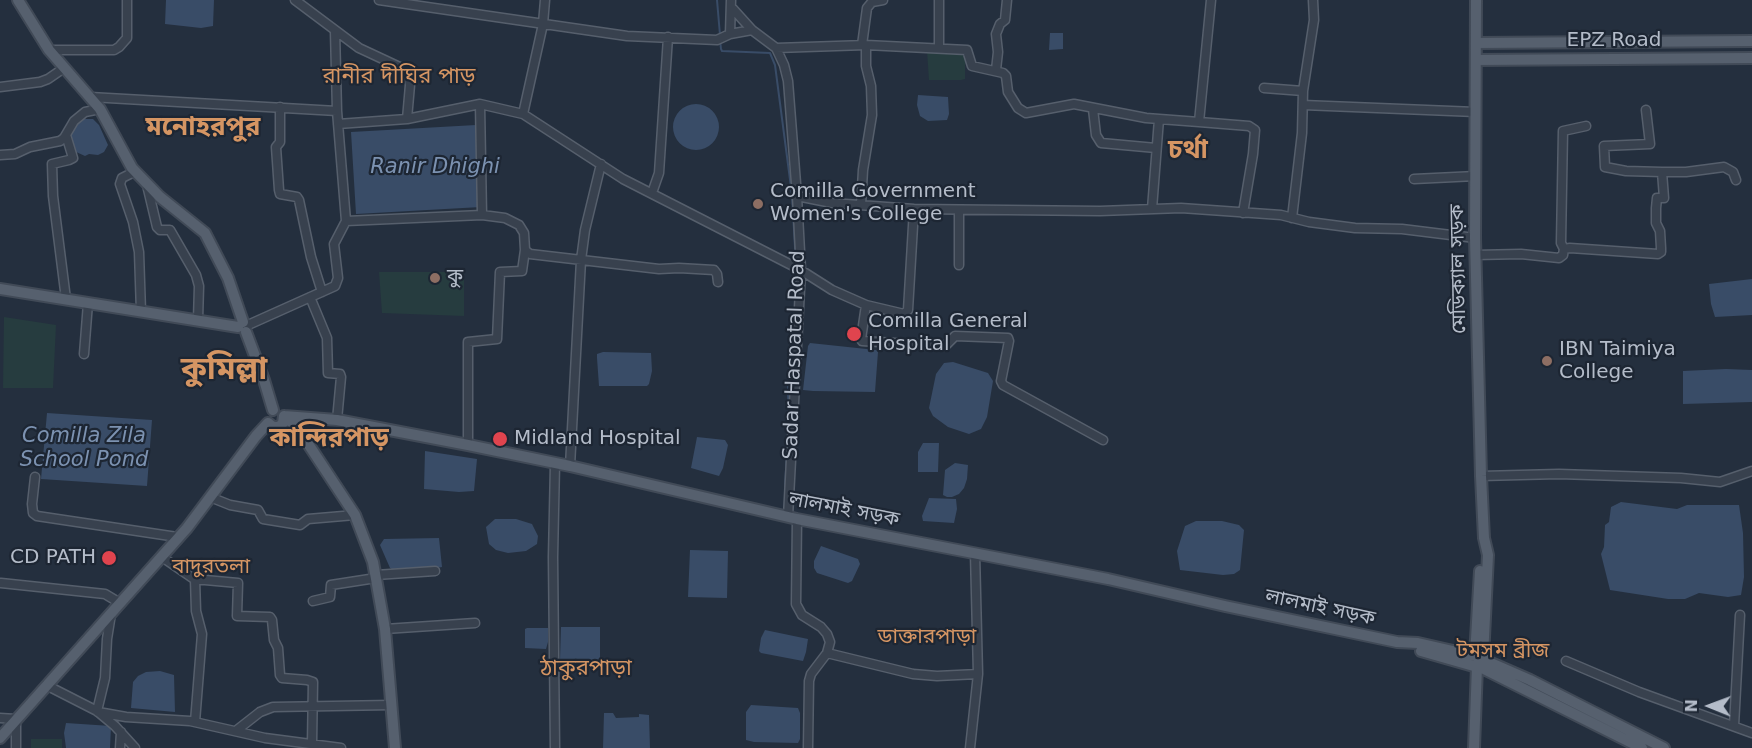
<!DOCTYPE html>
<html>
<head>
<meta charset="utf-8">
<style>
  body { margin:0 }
  #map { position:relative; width:1752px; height:748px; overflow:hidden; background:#242f3e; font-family:"DejaVu Sans",sans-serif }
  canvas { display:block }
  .north { position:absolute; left:1680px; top:676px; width:60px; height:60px; -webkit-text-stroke:4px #1d2633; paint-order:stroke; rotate:271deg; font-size:16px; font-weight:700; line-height:24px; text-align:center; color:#b4bcc9 }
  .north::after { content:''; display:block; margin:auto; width:21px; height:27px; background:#b4bcc9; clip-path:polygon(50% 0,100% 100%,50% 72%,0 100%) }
</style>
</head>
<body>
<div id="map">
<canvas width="1752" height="748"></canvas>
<div class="north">N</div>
</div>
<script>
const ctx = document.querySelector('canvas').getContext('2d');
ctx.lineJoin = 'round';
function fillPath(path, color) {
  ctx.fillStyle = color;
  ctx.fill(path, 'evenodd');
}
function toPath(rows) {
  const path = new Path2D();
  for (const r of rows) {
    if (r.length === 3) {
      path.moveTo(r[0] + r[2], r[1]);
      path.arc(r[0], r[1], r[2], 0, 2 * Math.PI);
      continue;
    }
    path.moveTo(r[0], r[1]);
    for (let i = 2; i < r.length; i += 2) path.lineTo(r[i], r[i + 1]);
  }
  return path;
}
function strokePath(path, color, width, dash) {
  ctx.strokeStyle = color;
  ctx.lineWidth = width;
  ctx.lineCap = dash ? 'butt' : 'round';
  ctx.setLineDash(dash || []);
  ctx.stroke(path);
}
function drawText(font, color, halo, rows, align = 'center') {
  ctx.font = font + ' "DejaVu Sans","Noto Sans Bengali",sans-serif';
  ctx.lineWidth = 4.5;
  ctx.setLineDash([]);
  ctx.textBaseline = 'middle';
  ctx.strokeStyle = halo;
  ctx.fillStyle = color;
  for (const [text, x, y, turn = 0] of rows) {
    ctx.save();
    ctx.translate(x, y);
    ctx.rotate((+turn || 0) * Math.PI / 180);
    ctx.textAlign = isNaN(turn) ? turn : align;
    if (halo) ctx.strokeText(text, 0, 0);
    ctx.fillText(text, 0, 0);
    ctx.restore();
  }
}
fillPath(toPath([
  [927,50,962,54,965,58,965,79,961,80,929,80],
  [379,272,464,272,464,316,382,313],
  [4,317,56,325,53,388,3,388],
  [31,739,62,739,62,748,31,748]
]), '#263c3f');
fillPath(toPath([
  [166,0,214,0,213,26,201,28,165,24],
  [1050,33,1063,33,1063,49,1049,50],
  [918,95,948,97,949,114,947,120,928,121,920,116,917,105],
  [696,127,23],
  [82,119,93,119,99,125,108,145,104,152,98,155,89,154,85,156,74,151,70,139,71,131,73,125],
  [476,125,481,207,356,214,351,132],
  [1752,279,1752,315,1715,317,1711,304,1709,284],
  [810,343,876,350,878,352,875,392,813,391,803,390,808,346],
  [603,352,651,353,652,371,649,384,647,386,599,386,597,358,597,354],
  [953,362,988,373,993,381,987,417,981,429,969,434,948,427,933,416,929,408,936,374,944,363],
  [1726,369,1752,370,1752,402,1683,404,1683,371],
  [47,413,152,420,147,486,41,479],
  [697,437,725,440,728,445,723,468,719,476,691,468],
  [923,443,939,443,938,472,918,472,918,452],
  [425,451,477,459,474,491,459,492,424,489],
  [955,463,968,465,967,479,964,488,959,494,952,497,947,497,943,495,945,470],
  [929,498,956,499,957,509,954,523,923,521,922,516],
  [1621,502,1677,509,1687,505,1739,505,1743,533,1744,577,1741,595,1728,597,1699,593,1685,599,1668,599,1610,590,1601,554,1604,547,1605,525,1609,522,1611,507],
  [495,519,516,519,532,524,538,536,537,544,526,551,508,553,496,550,489,544,486,527],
  [1196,521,1222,521,1239,525,1244,530,1240,570,1234,574,1223,575,1180,570,1177,551,1185,526],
  [439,538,442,567,436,568,393,570,390,568,380,545,384,539],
  [821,546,858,559,860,564,852,581,848,583,817,573,814,568,814,561],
  [690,550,728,551,727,598,688,597],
  [561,627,600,627,600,659,599,662,560,660],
  [527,628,548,628,548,642,546,649,525,648,525,629],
  [765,630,808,639,806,652,803,661,761,653,759,651,761,638],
  [160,671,174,675,175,712,131,708,133,682,138,676,146,672],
  [751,705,798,708,800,713,800,739,798,743,754,742,746,740,746,712],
  [604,713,613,713,616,718,639,717,639,714,649,715,650,748,603,748],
  [66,723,111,726,110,748,66,748,64,733]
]), '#394c67');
strokePath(toPath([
  [717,0,720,35],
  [720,40,721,49,722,51,770,53,775,65,792,195,796,265],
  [796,289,796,271],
  [789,424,788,389,794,319],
  [785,487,788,433]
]), '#394c67', 2);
const minor = toPath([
  [295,0,359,48,404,69,408,74,410,85,407,119,480,104,523,114,623,179,799,269,832,290,866,305,861,339,862,341,945,346,955,336,1008,338,1009,341,1001,381,1003,385,1103,440],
  [379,0,627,36,717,40,730,34,752,30],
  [1211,0,1199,122,1249,126,1255,130,1253,154,1243,213],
  [733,9,752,30,776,48,784,65,788,81,797,196,801,270,788,517],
  [335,31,337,111,346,221],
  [730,34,731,0],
  [862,45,867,8,872,2,883,0],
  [939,47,939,0],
  [776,48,866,45,967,50,972,66,1003,73,1006,76,1008,92,1018,108,1026,113,1074,104,1146,118,1199,122],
  [49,50,114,50,119,47,127,38,127,0],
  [996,70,998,52,996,34,1000,24,1005,20,1007,0],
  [0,87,40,82,48,79,64,68],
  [1264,88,1303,91],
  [90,97,337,111],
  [480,104,482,215],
  [1303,105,1476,112],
  [280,107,280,142,276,147,279,190,280,194,297,197,299,200,311,257,322,292],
  [1093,109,1096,135,1101,143,1156,148],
  [1646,110,1650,144,1604,146,1605,167,1626,171,1662,172],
  [523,114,543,24,545,0],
  [338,124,407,119],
  [66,135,73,158,69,160,52,164,53,196,66,299],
  [0,155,15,154,30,147,60,141,64,138,74,121,85,112,100,109],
  [134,172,122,178,120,184,133,222,139,252,141,312],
  [1414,179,1476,176],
  [147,185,157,227,160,230,170,230,196,275,199,286,198,320],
  [652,193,659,173,668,37],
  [797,196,832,203,914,209,1100,211,1181,208,1281,215,1309,222,1355,228,1402,229,1475,238],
  [861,205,863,170,872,115,871,86,866,66,866,45],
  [1152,209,1159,119],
  [959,210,959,265],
  [1292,218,1302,133,1303,91,1314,20,1313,0],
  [1564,249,1561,243,1563,131,1586,126],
  [1475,255,1521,254,1559,258,1563,255,1564,249,1570,248,1658,254,1661,252,1661,248,1660,231,1656,223,1656,208,1657,198,1664,198,1662,172,1686,172,1724,167,1733,172,1736,180],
  [310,297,327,338,328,373,340,374,341,377,337,420],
  [866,305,904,314,908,310,914,209],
  [248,325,335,286,338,278,334,244,346,221,482,215,505,218,519,225,524,233,525,250,530,254,659,269,679,268,714,270,717,274,718,282],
  [84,354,88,303],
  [468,445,468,342,497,339,500,272,522,271,525,250],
  [570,466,581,260,585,230,601,164],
  [1481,476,1559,474,1681,478,1720,482,1752,471],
  [35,477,32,504,33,513,37,516,177,537],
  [210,497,230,505,258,510,263,519,300,525,308,519,355,515],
  [797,519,796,604,802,615,821,627,827,634,830,642,827,653,811,674,809,681,808,748],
  [162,557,194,579,238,583,237,616,270,617,272,620,274,640,278,648,280,675,282,678,307,680,313,682,312,744],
  [376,575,435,571],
  [1,583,105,594,120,603],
  [313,601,330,597,331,585,376,578],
  [385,629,475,623],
  [827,653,913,674,937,676,978,674],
  [1566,661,1639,692,1752,733],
  [46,685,97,711,115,726,135,748],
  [97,711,105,678,107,639,111,614],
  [98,712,126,717,190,721,265,738,341,748],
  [0,718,16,719,16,748],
  [195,722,202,634,196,611,195,579],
  [1734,726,1740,615],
  [237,730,260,712,273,707,392,705],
  [120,748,121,732],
  [555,748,553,557,555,464],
  [970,748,978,674,975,553]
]);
const major = toPath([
  [18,0,49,50,100,109,132,168,160,197,205,233,228,278,243,322],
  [1476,0,1475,238,1481,476,1484,538,1488,555,1483,658],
  [1476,43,1752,41],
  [1476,60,1752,58],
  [0,289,238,327],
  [246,332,264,380,273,410],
  [284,416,337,420,468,445,570,466,797,519,1108,579,1225,606,1397,642,1418,643,1475,656,1530,680,1664,748],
  [285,417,297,427,355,515,373,562,385,629,395,748],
  [268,423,273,427,279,427,283,423,284,416],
  [1421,651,1484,669,1642,748],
  [1475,656,1480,571],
  [0,738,187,528,256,436,268,423],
  [1474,748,1477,666]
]);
strokePath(minor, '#565f6c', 11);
strokePath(major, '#414a57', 14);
strokePath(minor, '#38414e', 8);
strokePath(major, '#56606e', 10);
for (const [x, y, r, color] of [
  [758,204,6,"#8d6e63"],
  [435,278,6,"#8d6e63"],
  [854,334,8,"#e0444e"],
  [1547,361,6,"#8d6e63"],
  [500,439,8,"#e0444e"],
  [109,558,8,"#e0444e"]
]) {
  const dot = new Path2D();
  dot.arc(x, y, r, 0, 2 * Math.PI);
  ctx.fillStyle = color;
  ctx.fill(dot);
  strokePath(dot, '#1d2633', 2);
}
drawText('20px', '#b4bcc9', '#1d2633', [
  ["EPZ Road",1614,41],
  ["মেডিক্যাল সড়ক",1459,269,-91],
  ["Sadar Haspatal Road",795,355,-88],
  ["লালমাই সড়ক",844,510,11],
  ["লালমাই সড়ক",1320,608,12]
]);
drawText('20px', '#b4bcc9', '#1d2633', [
  ["Comilla Government",770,192],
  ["Women's College",770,215],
  ["কু",447,278],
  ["Comilla General",868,322],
  ["Hospital",868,345],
  ["IBN Taimiya",1559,350],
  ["College",1559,373],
  ["Midland Hospital",514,439],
  ["CD PATH",96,558,"right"]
], 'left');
drawText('italic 21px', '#7c92b1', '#1d2633', [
  ["Ranir Dhighi",435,168],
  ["Comilla Zila",84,437],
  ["School Pond",84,461]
]);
drawText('21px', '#d59563', '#1d2633', [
  ["বাদুরতলা",211,568],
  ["ডাক্তারপাড়া",927,638],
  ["টমসম ব্রীজ",1503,652]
]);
drawText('22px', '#d59563', '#1d2633', [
  ["রানীর দীঘির পাড়",399,77],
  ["ঠাকুরপাড়া",586,669]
]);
drawText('bold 26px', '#d59563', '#1d2633', [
  ["মনোহরপুর",203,128],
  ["চর্থা",1188,151],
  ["কান্দিরপাড়",329,439]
]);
drawText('bold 32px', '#d59563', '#1d2633', [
  ["কুমিল্লা",224,371]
]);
</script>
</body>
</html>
